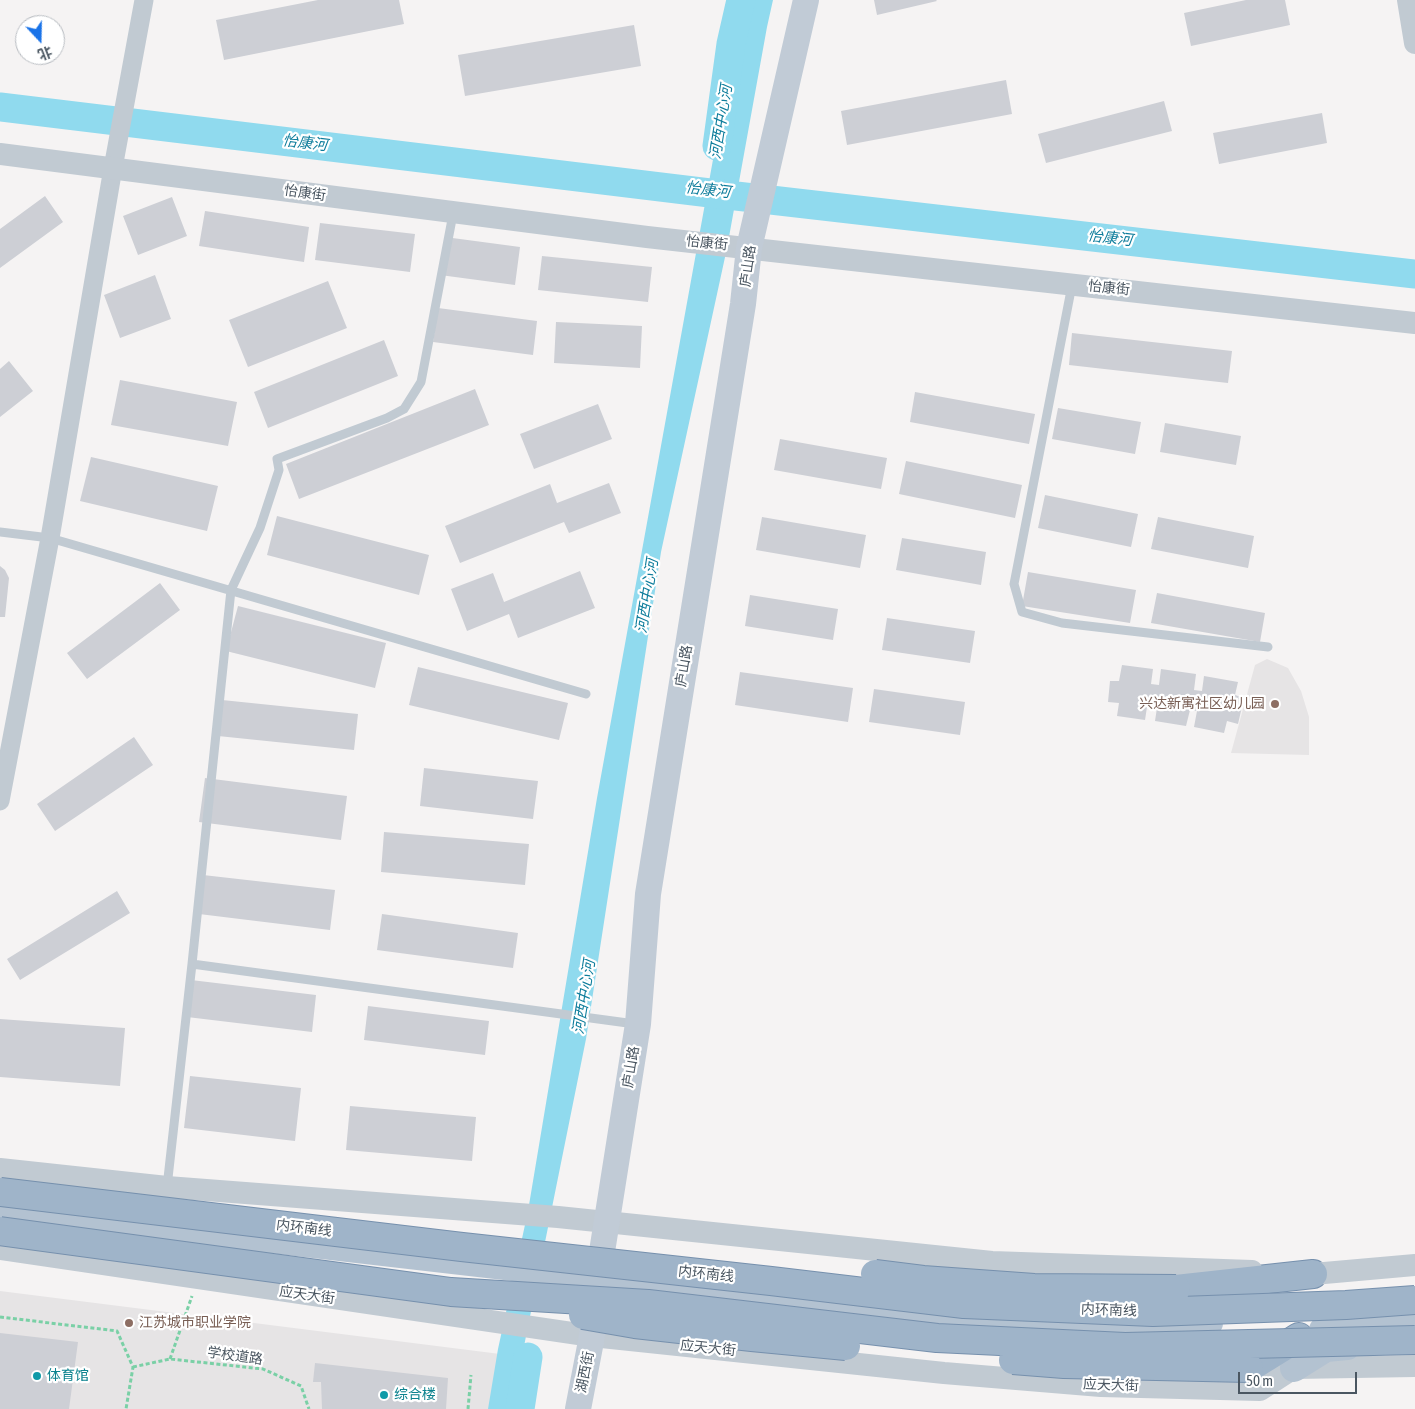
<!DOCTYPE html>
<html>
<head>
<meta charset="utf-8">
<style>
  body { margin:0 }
  #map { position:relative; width:1415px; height:1409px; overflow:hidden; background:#f5f3f3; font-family:"Asap Condensed","Noto Sans SC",sans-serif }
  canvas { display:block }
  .north { position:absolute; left:15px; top:15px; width:50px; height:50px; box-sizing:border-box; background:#fff; border:1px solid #b7bbc0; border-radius:50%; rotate:159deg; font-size:14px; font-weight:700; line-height:20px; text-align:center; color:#4a5661 }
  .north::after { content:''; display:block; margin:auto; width:18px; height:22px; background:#1a73e8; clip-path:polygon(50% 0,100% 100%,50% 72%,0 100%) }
  .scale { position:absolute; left:1238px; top:1372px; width:119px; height:22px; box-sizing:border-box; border:2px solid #4a5661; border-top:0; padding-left:6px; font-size:15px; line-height:18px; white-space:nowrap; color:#4a5661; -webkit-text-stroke:4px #fff; paint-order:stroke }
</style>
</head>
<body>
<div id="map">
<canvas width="1415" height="1409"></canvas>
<div class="north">北</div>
<div class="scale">50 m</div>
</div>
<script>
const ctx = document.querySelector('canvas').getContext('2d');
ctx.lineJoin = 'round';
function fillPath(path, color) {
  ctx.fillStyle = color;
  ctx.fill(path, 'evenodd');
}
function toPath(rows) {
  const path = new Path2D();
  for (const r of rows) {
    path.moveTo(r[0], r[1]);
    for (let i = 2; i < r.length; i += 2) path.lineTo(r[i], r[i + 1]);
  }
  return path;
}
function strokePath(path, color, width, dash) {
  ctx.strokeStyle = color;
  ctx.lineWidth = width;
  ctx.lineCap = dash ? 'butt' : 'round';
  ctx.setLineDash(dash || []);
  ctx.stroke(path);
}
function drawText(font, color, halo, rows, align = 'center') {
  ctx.font = font + ' "Asap Condensed","Noto Sans SC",sans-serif';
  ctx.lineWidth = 4.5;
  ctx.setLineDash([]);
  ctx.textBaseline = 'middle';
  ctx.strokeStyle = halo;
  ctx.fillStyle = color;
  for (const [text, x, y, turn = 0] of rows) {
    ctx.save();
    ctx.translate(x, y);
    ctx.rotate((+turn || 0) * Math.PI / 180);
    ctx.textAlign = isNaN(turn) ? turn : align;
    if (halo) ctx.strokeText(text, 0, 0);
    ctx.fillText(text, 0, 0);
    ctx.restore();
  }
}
fillPath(toPath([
  [1267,659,1288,668,1301,691,1309,717,1309,755,1231,753,1255,665],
  [0,1291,516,1356,504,1409,0,1409]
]), '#e6e4e5');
fillPath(toPath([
  [742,0,773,0,767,27,727,248,661,552,586,1039,519,1371,513,1409,488,1409,498,1349,528,1211,597,798]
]), '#90daee');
strokePath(toPath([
  [0,107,710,193,1415,274],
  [717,146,731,44,741,0],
  [520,1409,528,1357]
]), '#90daee', 29);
fillPath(toPath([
  [318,0,399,0,404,24,224,60,216,20],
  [874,0,936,0,937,1,877,15],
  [1246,0,1285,0,1290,25,1191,46,1184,13],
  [634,25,641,66,465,96,458,55],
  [1006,80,1012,114,847,145,841,111],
  [1164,101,1172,131,1046,163,1038,134],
  [1322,113,1327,143,1219,164,1213,133],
  [45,196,63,222,0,268,0,229],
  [172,197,187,236,138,255,123,216],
  [205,211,309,227,304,262,199,246],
  [320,223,415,234,410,272,315,260],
  [445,237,520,247,515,285,440,275],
  [542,256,652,267,648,302,538,290],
  [155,275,171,319,120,338,104,295],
  [328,281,347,328,248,367,229,320],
  [438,308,537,321,533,355,433,342],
  [556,322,642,326,640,368,554,363],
  [1072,333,1232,351,1228,383,1069,365],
  [384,340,398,376,268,428,254,392],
  [9,361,33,391,0,417,0,369],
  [120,380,237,402,228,446,111,425],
  [475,389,489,425,299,499,286,464],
  [915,392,1035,414,1029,444,910,422],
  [598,404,612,439,534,469,520,434],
  [1058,408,1141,422,1135,454,1052,439],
  [1165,423,1241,436,1236,465,1160,452],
  [780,439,887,458,881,489,774,470],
  [91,457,218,486,207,531,80,501],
  [906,461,1022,485,1015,518,899,494],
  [609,483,621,513,569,533,564,522,460,563,445,526,550,484,557,503],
  [1045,495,1138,514,1131,547,1038,528],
  [277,516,429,555,419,595,267,555],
  [762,517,866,535,860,568,756,550],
  [1158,517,1254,536,1248,568,1151,549],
  [902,538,986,552,981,585,896,570],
  [0,566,5,570,9,578,5,617,0,617],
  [580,571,595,608,518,638,509,614,467,631,451,589,493,573,504,602],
  [1028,572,1136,590,1130,623,1022,606],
  [160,583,180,610,87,679,67,653],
  [1157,593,1265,613,1260,642,1151,623],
  [750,595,838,609,833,640,745,626],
  [238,606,386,643,375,688,226,651],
  [887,618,975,631,970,663,882,650],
  [1122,665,1153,669,1151,684,1159,685,1161,669,1196,674,1194,690,1202,691,1204,676,1238,682,1235,695,1244,698,1238,724,1227,721,1224,733,1194,727,1197,711,1190,710,1186,726,1155,721,1157,708,1147,707,1145,720,1117,716,1119,703,1108,702,1110,681,1119,681],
  [418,667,568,703,559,740,409,705],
  [740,672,853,688,848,722,735,705],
  [874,689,965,702,960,735,869,722],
  [222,700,358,714,354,750,218,736],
  [134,737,153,765,55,831,37,804],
  [424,768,538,781,533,819,420,806],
  [205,778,347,796,341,840,199,822],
  [384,832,529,844,525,885,381,872],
  [203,875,335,890,330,930,199,914],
  [117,891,130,913,20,980,7,959],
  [382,914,518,933,513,968,377,950],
  [191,980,316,995,312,1032,187,1017],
  [368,1006,489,1021,485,1055,364,1040],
  [0,1019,125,1028,120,1086,0,1077],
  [190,1076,301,1088,295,1141,184,1128],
  [350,1106,476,1117,472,1161,346,1150],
  [0,1333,78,1342,69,1409,0,1409],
  [315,1363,448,1378,446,1409,322,1409,321,1382,313,1382]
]), '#cdcfd5');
const trunk = toPath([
  [1176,1289,1313,1274],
  [1249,1368,1299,1337]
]);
strokePath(trunk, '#7690ad', 30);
strokePath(toPath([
  [0,1317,117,1331,133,1367,126,1409],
  [170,1359,192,1296],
  [133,1367,170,1359,263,1369,301,1386,309,1409],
  [468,1409,471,1375]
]), '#7ad0a6', 3, [4, 2.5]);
strokePath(toPath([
  [453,214,421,382,404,409,387,418,277,459,279,470,260,528,231,590,192,964,635,1024],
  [1072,285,1014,584,1022,612,1062,623,1268,647],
  [0,532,50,538,586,694],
  [167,1187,192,964]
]), '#c1cad2', 9);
strokePath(toPath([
  [0,801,50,538,113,168,144,0]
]), '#c1cad2', 19);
strokePath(toPath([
  [1408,0,1415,43],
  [0,154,647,237,1415,323],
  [0,1169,167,1187,558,1217,992,1262,1252,1271],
  [0,1249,592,1336,944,1373,1101,1386,1260,1390,1294,1368,1415,1366],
  [1296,1273,1313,1274,1415,1265]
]), '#c1cad2', 22);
strokePath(toPath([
  [578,1409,592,1336,598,1277,638,1024,648,894,743,304,749,248,806,0]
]), '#c1cbd6', 26);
strokePath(toPath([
  [0,1208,965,1319,1148,1326,1209,1323],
  [1323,1330,1415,1325],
  [1294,1368,1326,1348,1347,1346]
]), '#b3c2d1', 28);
strokePath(trunk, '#9fb4c9', 28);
const trunkBridge = toPath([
  [0,1192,462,1247,771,1281,964,1304,1153,1312,1346,1305,1415,1300],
  [0,1231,451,1292,648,1304,937,1338,1125,1347,1415,1340],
  [875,1274,923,1280,1034,1288,1176,1289],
  [583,1315,635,1324,752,1337,846,1346],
  [1013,1360,1064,1364,1249,1368]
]);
strokePath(trunkBridge, '#7690ad', 30, []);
strokePath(trunkBridge, '#9fb4c9', 28);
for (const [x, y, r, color] of [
  [1275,704,5,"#8d6e63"],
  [129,1323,5,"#8d6e63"],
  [37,1376,5,"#0f9aa8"],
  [384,1395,5,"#0f9aa8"]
]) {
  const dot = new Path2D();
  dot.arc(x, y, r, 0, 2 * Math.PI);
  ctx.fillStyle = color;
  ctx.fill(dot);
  strokePath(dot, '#fff', 2);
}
drawText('14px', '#4a5661', '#fff', [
  ["怡康街",305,193,8],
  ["怡康街",707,243,6],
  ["庐山路",748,266,-82],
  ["怡康街",1109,288,6],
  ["庐山路",684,666,-81],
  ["庐山路",631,1067,-81],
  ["内环南线",304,1228,7],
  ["内环南线",706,1274,6],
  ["应天大街",307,1295,8],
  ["内环南线",1109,1310,2],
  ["应天大街",708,1348,6],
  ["学校道路",235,1356,8],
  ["湖西街",585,1372,-79],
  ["应天大街",1111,1385,2]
]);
drawText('14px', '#785e54', '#fff', [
  ["兴达新寓社区幼儿园",1265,704],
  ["江苏城市职业学院",139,1323,"left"]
], 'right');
drawText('14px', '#0d838f', '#fff', [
  ["体育馆",47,1376],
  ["综合楼",394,1395]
], 'left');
drawText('italic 15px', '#0c7c9b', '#fff', [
  ["河西中心河",721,122,-81],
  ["怡康河",305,143,7],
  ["怡康河",708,190,7],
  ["怡康河",1110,238,7],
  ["河西中心河",647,596,-81],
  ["河西中心河",584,997,-81]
]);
</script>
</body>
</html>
